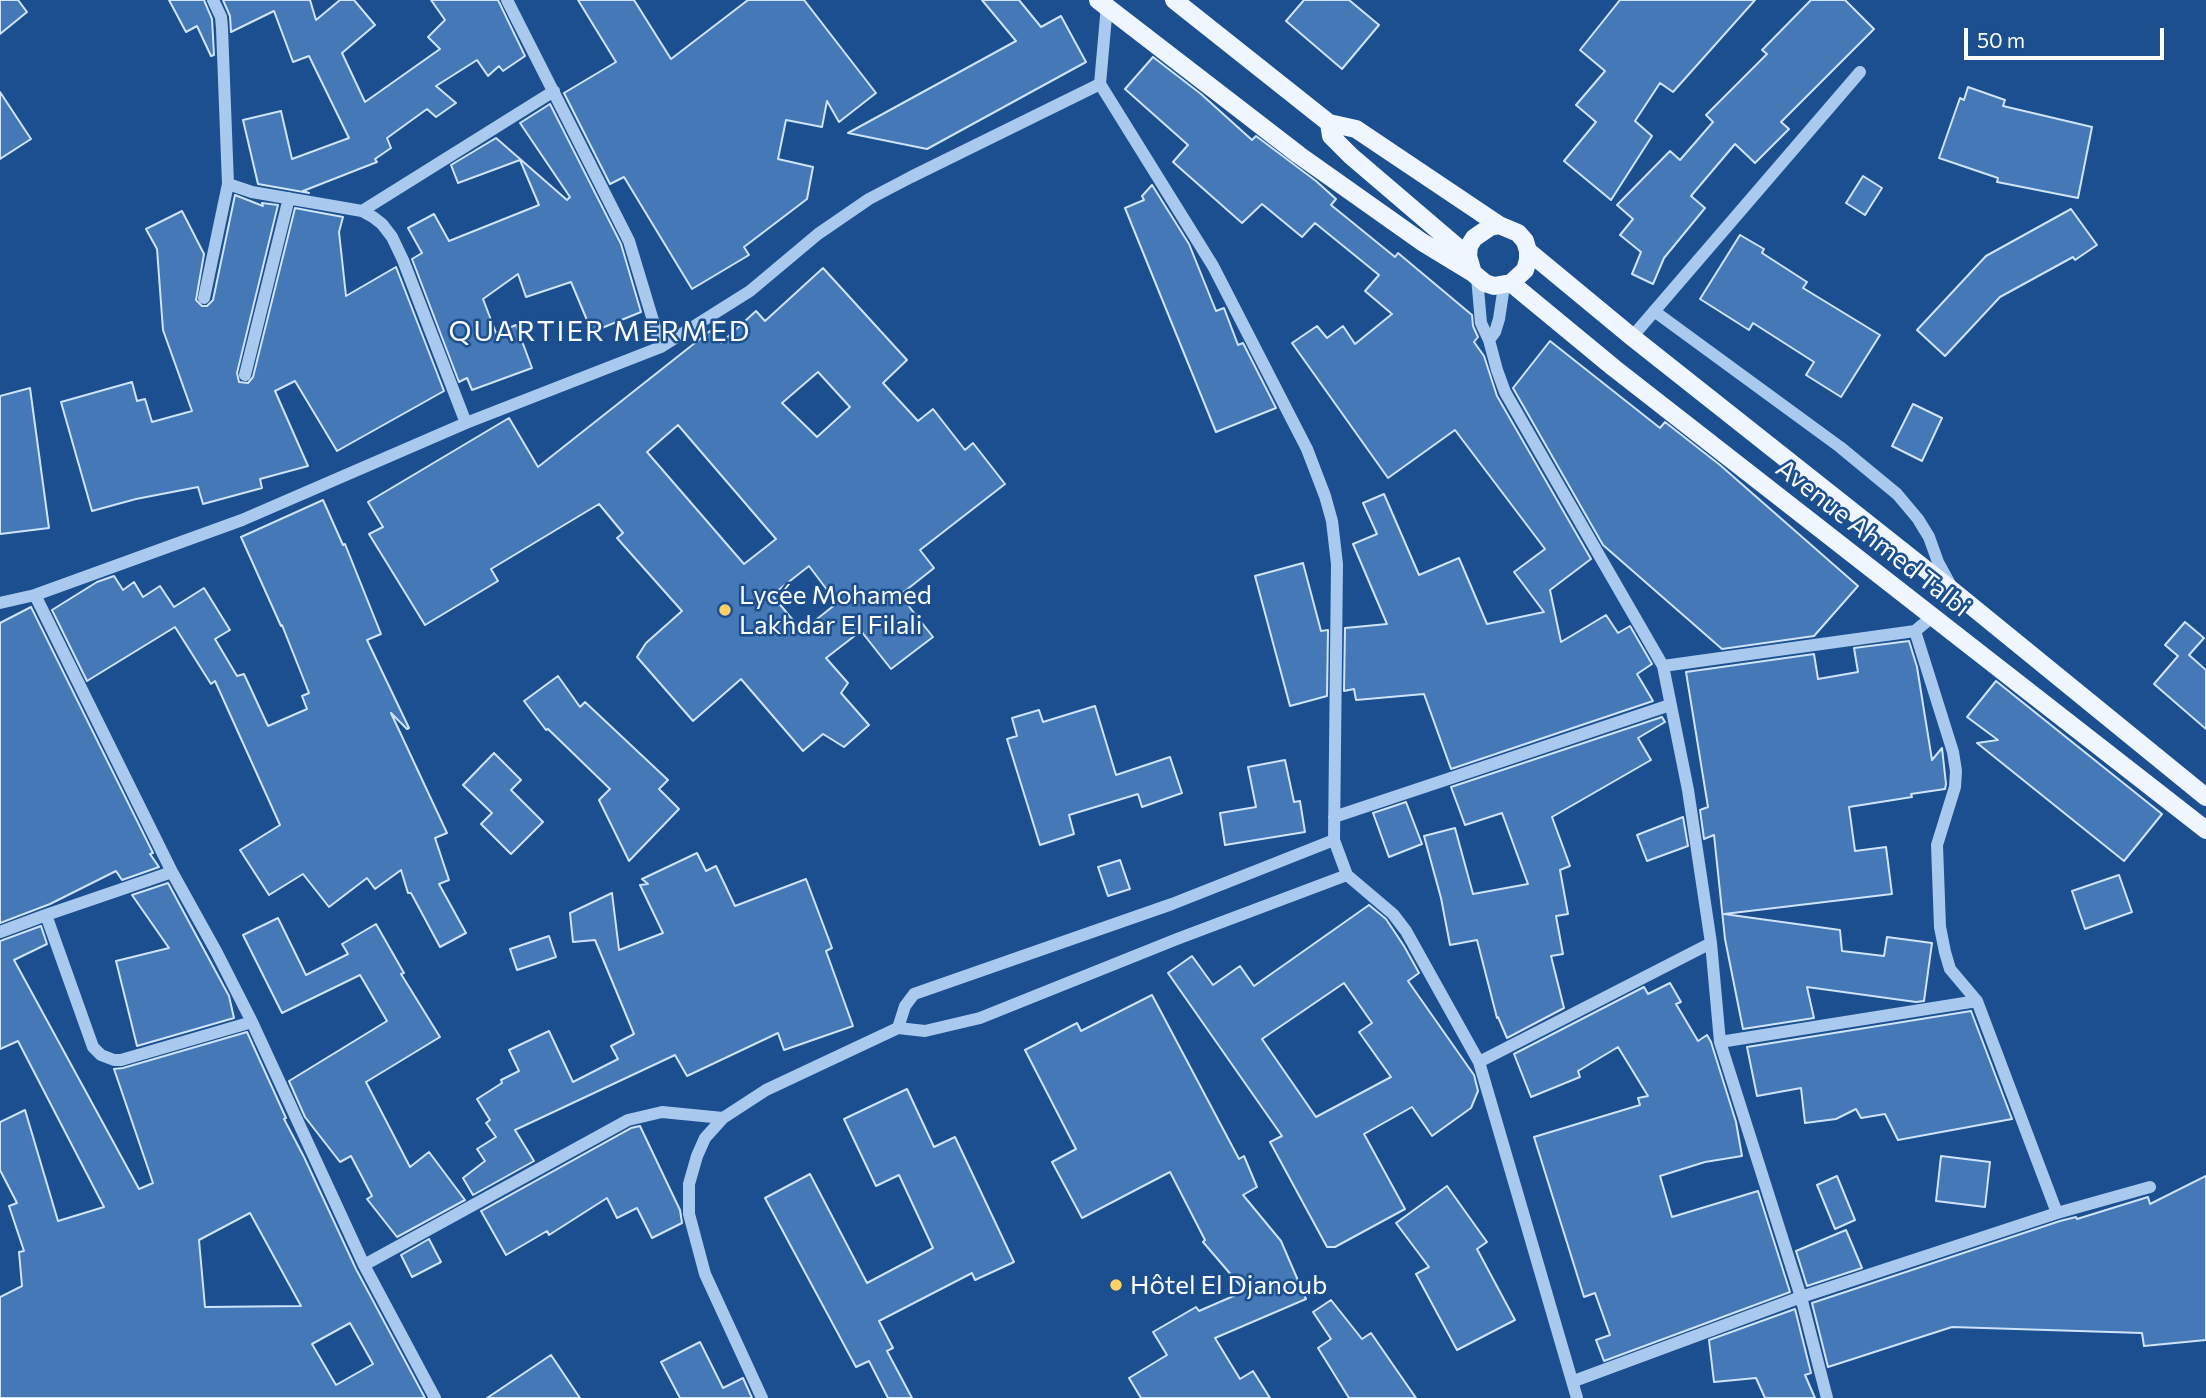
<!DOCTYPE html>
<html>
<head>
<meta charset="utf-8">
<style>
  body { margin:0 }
  #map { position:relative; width:2206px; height:1398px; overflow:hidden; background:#1b4f8f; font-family:Commissioner,sans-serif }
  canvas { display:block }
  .scale { position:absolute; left:1964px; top:28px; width:200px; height:32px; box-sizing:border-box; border:4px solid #fff; border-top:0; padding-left:9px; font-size:21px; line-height:24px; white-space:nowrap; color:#fff; -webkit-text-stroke:5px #1b4f8f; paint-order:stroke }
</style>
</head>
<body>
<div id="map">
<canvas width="2206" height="1398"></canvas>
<div class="scale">50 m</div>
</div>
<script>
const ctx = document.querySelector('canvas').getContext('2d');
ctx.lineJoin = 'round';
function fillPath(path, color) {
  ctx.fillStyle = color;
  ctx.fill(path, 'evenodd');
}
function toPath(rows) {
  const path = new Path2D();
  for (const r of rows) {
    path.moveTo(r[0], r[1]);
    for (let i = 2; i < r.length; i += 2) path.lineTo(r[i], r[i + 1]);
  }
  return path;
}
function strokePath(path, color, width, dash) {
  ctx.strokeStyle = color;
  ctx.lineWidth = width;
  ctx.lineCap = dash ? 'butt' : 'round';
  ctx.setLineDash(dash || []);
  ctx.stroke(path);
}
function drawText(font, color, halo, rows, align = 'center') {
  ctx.font = font + ' Commissioner,sans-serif';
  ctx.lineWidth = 5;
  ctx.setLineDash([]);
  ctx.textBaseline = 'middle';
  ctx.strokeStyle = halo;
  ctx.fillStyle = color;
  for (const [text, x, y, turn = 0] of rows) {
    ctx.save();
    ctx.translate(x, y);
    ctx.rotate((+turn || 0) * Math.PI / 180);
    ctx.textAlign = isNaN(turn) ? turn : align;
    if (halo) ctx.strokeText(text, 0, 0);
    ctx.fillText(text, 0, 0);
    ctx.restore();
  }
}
const building = toPath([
  [0,0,18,0,27,12,0,34,0,0],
  [169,0,204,0,212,19,214,55,211,56,197,26,186,32,169,0],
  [223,0,310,0,316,20,340,0,354,0,375,25,342,53,365,102,440,49,428,37,445,20,431,0,498,0,525,56,503,71,499,66,488,76,477,60,436,86,456,103,436,117,427,109,387,138,391,148,375,159,377,162,303,191,309,193,258,184,243,120,281,111,292,159,349,138,309,56,293,62,274,11,231,32,230,16,223,0],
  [578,0,634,0,671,59,748,0,804,0,876,93,839,122,827,101,822,127,786,120,778,159,813,167,807,199,744,247,749,255,692,289,624,177,610,184,564,93,616,62,578,0],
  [982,0,1019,0,1041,27,1061,16,1086,62,927,149,848,133,1016,41,982,0],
  [1304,0,1349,0,1379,25,1342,69,1286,21,1304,0],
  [1620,0,1755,0,1673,92,1660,83,1635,121,1652,136,1611,200,1564,161,1596,122,1576,105,1605,71,1580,50,1620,0],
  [1811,0,1845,0,1874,29,1781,122,1789,129,1755,163,1735,144,1691,196,1705,208,1664,258,1653,284,1632,274,1641,252,1620,235,1633,219,1617,205,1670,151,1680,160,1713,122,1706,115,1767,54,1762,50,1811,0],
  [1153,57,1201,94,1252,140,1256,136,1316,181,1336,199,1331,205,1395,257,1398,253,1472,315,1473,326,1478,337,1474,342,1484,356,1497,396,1591,559,1550,590,1561,642,1606,615,1618,633,1630,626,1652,664,1637,674,1653,701,1451,769,1424,694,1356,700,1354,689,1344,691,1345,628,1387,624,1353,544,1377,534,1363,503,1384,494,1419,575,1459,558,1487,624,1544,612,1514,572,1545,549,1455,430,1388,478,1292,343,1317,326,1327,338,1343,326,1355,344,1392,314,1365,291,1379,275,1315,223,1302,237,1262,204,1242,223,1173,162,1188,145,1125,89,1153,57],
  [1968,87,2005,100,2003,106,2092,127,2078,198,1997,182,1998,178,1939,158,1960,98,1964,100,1968,87],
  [0,92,31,139,0,159,0,92],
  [550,104,621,244,641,312,592,332,571,282,526,297,518,274,483,299,496,333,516,325,532,368,472,390,467,378,459,382,412,259,422,253,408,228,434,214,449,241,539,205,520,160,458,183,451,165,496,138,567,200,570,197,520,123,550,104],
  [1863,176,1882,188,1865,215,1846,203,1863,176],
  [1152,185,1189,244,1216,311,1224,308,1238,345,1243,343,1276,408,1216,432,1125,208,1144,200,1142,196,1152,185],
  [235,195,263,206,262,203,278,205,237,373,239,382,248,383,253,377,295,208,343,217,339,232,346,296,396,267,444,391,337,451,295,381,275,391,308,466,260,479,262,488,203,504,198,487,136,499,92,511,61,402,132,382,137,401,145,399,152,422,192,411,163,330,157,249,146,229,182,211,204,254,196,300,202,306,207,306,213,300,235,195],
  [2071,209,2097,245,2075,260,2073,257,2000,297,1945,356,1917,330,1986,256,2071,209],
  [1740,235,1764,249,1762,253,1807,282,1803,288,1880,335,1841,397,1806,375,1814,362,1753,323,1749,330,1700,299,1740,235],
  [823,268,907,360,883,383,918,421,933,409,965,450,973,443,1005,484,920,550,934,568,900,595,933,637,891,669,861,631,826,658,848,683,841,693,869,725,844,747,823,734,803,751,741,679,693,721,637,657,646,643,682,611,617,538,623,533,599,504,491,569,498,581,425,625,369,534,383,527,368,502,509,418,538,467,710,331,721,343,756,311,765,321,823,268],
  [818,372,850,407,817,437,782,403,818,372],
  [678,425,776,539,744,564,647,452,678,425],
  [809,566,837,603,802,631,772,595,809,566],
  [1550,341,1660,428,1665,422,1720,465,1858,586,1814,636,1722,649,1603,545,1513,388,1550,341],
  [30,388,49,528,0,534,0,396,30,388],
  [1913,404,1942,418,1922,461,1892,446,1913,404],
  [323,500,343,545,345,544,381,634,367,640,409,728,407,729,391,713,447,833,435,838,449,880,439,884,466,933,440,947,411,893,408,893,401,870,375,889,367,878,329,907,303,874,269,895,240,850,280,825,215,681,211,684,175,627,87,681,52,610,97,582,114,576,123,590,134,582,143,597,160,586,174,607,204,588,230,630,215,639,237,676,244,674,268,726,307,709,302,696,309,693,282,625,281,626,241,537,323,500],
  [1303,563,1321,631,1328,630,1327,696,1290,706,1255,576,1303,563],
  [31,607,153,853,150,854,159,867,122,880,116,871,50,904,0,923,0,623,31,607],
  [2185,622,2204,638,2189,655,2206,670,2206,729,2154,684,2178,656,2165,645,2185,622],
  [1909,641,1917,667,1932,760,1942,748,1946,784,1945,789,1911,794,1912,797,1849,807,1855,851,1886,847,1892,894,1724,914,1840,930,1842,951,1884,956,1887,937,1932,943,1924,1001,1916,1002,1807,987,1814,1018,1743,1029,1725,939,1714,835,1704,839,1700,810,1708,807,1686,672,1814,654,1818,679,1858,672,1854,648,1909,641],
  [558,676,580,707,585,702,668,780,659,789,679,809,629,861,599,800,610,789,548,729,546,730,524,701,558,676],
  [1996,681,2162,814,2124,861,1977,743,1998,740,1967,717,1996,681],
  [1095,706,1116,775,1170,757,1182,793,1142,807,1138,794,1069,815,1074,834,1040,845,1007,739,1017,736,1012,718,1039,710,1043,722,1095,706],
  [1662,717,1665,722,1638,738,1651,760,1552,817,1570,866,1560,870,1568,914,1556,916,1563,954,1551,956,1564,1008,1507,1038,1498,1017,1497,1018,1477,940,1450,945,1441,898,1424,836,1455,828,1473,894,1528,884,1502,813,1465,825,1451,787,1662,717],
  [494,753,521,780,511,790,543,822,511,854,481,824,492,813,463,785,494,753],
  [1285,760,1294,802,1300,801,1305,832,1225,845,1220,813,1256,807,1248,767,1285,760],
  [1406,802,1422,844,1389,857,1373,813,1406,802],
  [1683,817,1688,846,1647,861,1637,835,1683,817],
  [697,853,706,871,716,866,735,906,806,879,832,948,826,951,853,1026,784,1050,778,1033,687,1076,675,1055,515,1130,534,1161,473,1195,463,1178,485,1161,477,1149,496,1137,486,1123,490,1120,477,1099,502,1083,501,1080,519,1071,509,1050,549,1031,573,1082,618,1059,611,1046,634,1034,595,940,573,942,570,913,612,893,619,950,663,933,640,885,648,884,642,879,697,853],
  [1120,860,1130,889,1108,896,1098,867,1120,860],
  [2119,875,2132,912,2085,929,2072,891,2119,875],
  [168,883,229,996,234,1018,137,1046,116,961,169,948,132,895,168,883],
  [1369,905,1386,919,1404,946,1419,973,1408,981,1474,1075,1478,1091,1471,1108,1432,1136,1412,1107,1364,1134,1405,1209,1335,1247,1327,1247,1270,1142,1282,1136,1168,973,1192,956,1213,985,1240,966,1254,986,1369,905],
  [1344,983,1372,1023,1359,1032,1391,1077,1316,1117,1262,1039,1344,983],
  [278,918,306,975,348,954,342,944,376,924,404,973,401,974,440,1037,366,1082,410,1167,429,1152,465,1200,397,1237,367,1199,372,1196,351,1156,340,1162,305,1117,289,1081,387,1021,360,975,282,1013,243,935,278,918],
  [41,926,47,944,14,960,139,1189,153,1183,114,1069,123,1068,247,1032,286,1118,284,1119,304,1157,356,1269,425,1398,0,1398,0,1297,22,1286,19,1252,24,1251,9,1206,17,1203,0,1170,0,1122,25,1110,58,1221,104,1207,18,1041,0,1049,0,941,41,926],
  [250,1213,301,1306,205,1307,199,1240,250,1213],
  [350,1323,373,1364,336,1385,312,1344,350,1323],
  [549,936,556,957,517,970,510,949,549,936],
  [1670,983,1681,1002,1676,1004,1698,1041,1707,1035,1711,1042,1736,1122,1742,1156,1705,1162,1660,1176,1672,1217,1758,1191,1790,1292,1604,1361,1596,1340,1610,1335,1595,1293,1584,1297,1534,1137,1640,1105,1638,1098,1648,1096,1618,1047,1578,1071,1580,1077,1531,1097,1514,1054,1644,987,1648,994,1670,983],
  [1152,995,1239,1159,1244,1156,1257,1187,1243,1195,1281,1241,1306,1299,1215,1338,1240,1379,1253,1371,1270,1398,1141,1398,1129,1378,1167,1355,1153,1332,1196,1307,1199,1311,1245,1291,1203,1242,1205,1240,1170,1172,1082,1218,1052,1162,1076,1149,1025,1050,1077,1023,1081,1031,1152,995],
  [1971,1011,2012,1119,1898,1140,1885,1114,1861,1118,1856,1109,1836,1119,1805,1123,1801,1088,1757,1096,1747,1047,1971,1011],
  [907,1089,934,1147,955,1137,1014,1262,975,1280,972,1273,879,1321,893,1348,887,1351,912,1398,888,1398,869,1361,856,1367,765,1198,810,1174,867,1283,933,1248,899,1175,876,1186,844,1119,907,1089],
  [640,1126,680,1210,682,1223,652,1238,637,1208,617,1218,607,1198,549,1235,547,1231,506,1255,481,1211,631,1128,640,1126],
  [1941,1156,1990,1162,1985,1207,1936,1201,1941,1156],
  [1837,1176,1855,1220,1835,1229,1817,1185,1837,1176],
  [2206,1176,2206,1340,2144,1346,2142,1333,1952,1327,1828,1367,1812,1303,2060,1221,2076,1217,2077,1219,2148,1197,2150,1204,2206,1176],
  [1447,1186,1487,1242,1477,1249,1515,1320,1457,1350,1416,1274,1429,1267,1396,1223,1447,1186],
  [1846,1230,1862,1268,1807,1286,1796,1251,1846,1230],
  [429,1239,441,1262,412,1277,401,1255,429,1239],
  [1331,1300,1362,1339,1371,1333,1416,1398,1349,1398,1318,1348,1331,1339,1313,1312,1331,1300],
  [1795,1309,1811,1373,1805,1375,1815,1398,1765,1398,1756,1378,1714,1382,1709,1340,1795,1309],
  [700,1342,723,1388,743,1378,752,1398,680,1398,661,1362,700,1342],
  [551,1355,580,1398,487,1398,551,1355]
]);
fillPath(building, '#4478b7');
strokePath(building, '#cfe3fa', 2);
strokePath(toPath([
  [213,0,221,17,222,28,228,184,252,192,362,211,373,217,382,224,392,237,403,260,466,423],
  [507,0,629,241,661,347],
  [1107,5,1100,84,1213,266,1307,449,1325,496,1332,521,1337,564,1334,840,1347,875,1393,914,1406,931,1479,1062,1577,1398],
  [362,211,554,91],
  [1477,277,1481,323,1489,340,1497,370,1505,392,1663,666,1688,790,1711,943,1720,1042,1801,1297,1827,1398],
  [204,298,228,184],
  [1654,311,1840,447,1897,494,1918,519,1929,537,1938,562,1950,584],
  [1632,337,1860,72],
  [1489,340,1495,332,1499,319,1504,286],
  [245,375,289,198],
  [0,603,35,595],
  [1915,631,1953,752,1956,771,1955,787,1937,845,1940,927,1945,952,1950,969,1977,1001,2057,1213],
  [1663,666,1915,631,1932,617],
  [1334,817,1670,705],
  [46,915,93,1047,101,1055,114,1060,121,1060,252,1022],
  [0,932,46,915,172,872],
  [898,1028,905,1006,914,994,1172,904,1334,840],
  [1720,1042,1977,1001],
  [1479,1062,1711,943],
  [364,1265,628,1120,662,1112,723,1118],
  [1574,1381,1801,1297,2057,1213,2150,1187],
  [435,1398,364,1265,252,1022,217,953,172,872,35,595,242,520,466,423,661,347,750,291,818,234,869,199,911,177,1100,84],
  [762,1398,705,1274,689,1214,689,1184,697,1156,705,1138,723,1118,766,1090,898,1028,925,1031,980,1018,1177,939,1347,875]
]), '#a9c9ee', 12);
strokePath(toPath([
  [1098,0,1299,155,1422,242,1473,273],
  [1174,0,1329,123,1356,129,1499,225,1518,233,1525,241,1528,251,1528,260,1525,270,1511,283,1494,286,1485,283,1473,273,1468,256,1469,246,1474,238,1490,227,1499,225],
  [1329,123,1331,136,1351,156,1468,256],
  [1528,251,1632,337,1953,591,2206,797],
  [1511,283,1614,368,2206,830]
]), '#f0f6ff', 18);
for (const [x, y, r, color] of [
  [725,610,7,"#ffd166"],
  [1116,1285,7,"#ffd166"]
]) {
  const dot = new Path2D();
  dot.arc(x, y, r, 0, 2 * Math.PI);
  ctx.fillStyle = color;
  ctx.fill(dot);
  strokePath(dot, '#1b4f8f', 2.5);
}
drawText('26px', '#fff', '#1b4f8f', [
  ["Avenue Ahmed Talbi",1873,538,38]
]);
drawText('26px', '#fff', '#1b4f8f', [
  ["Lycée Mohamed",739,595],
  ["Lakhdar El Filali",739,625],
  ["Hôtel El Djanoub",1130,1285]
], 'left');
ctx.letterSpacing = '2px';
drawText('28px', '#fff', '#1b4f8f', [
  ["QUARTIER MERMED",600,332]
]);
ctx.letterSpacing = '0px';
</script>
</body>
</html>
